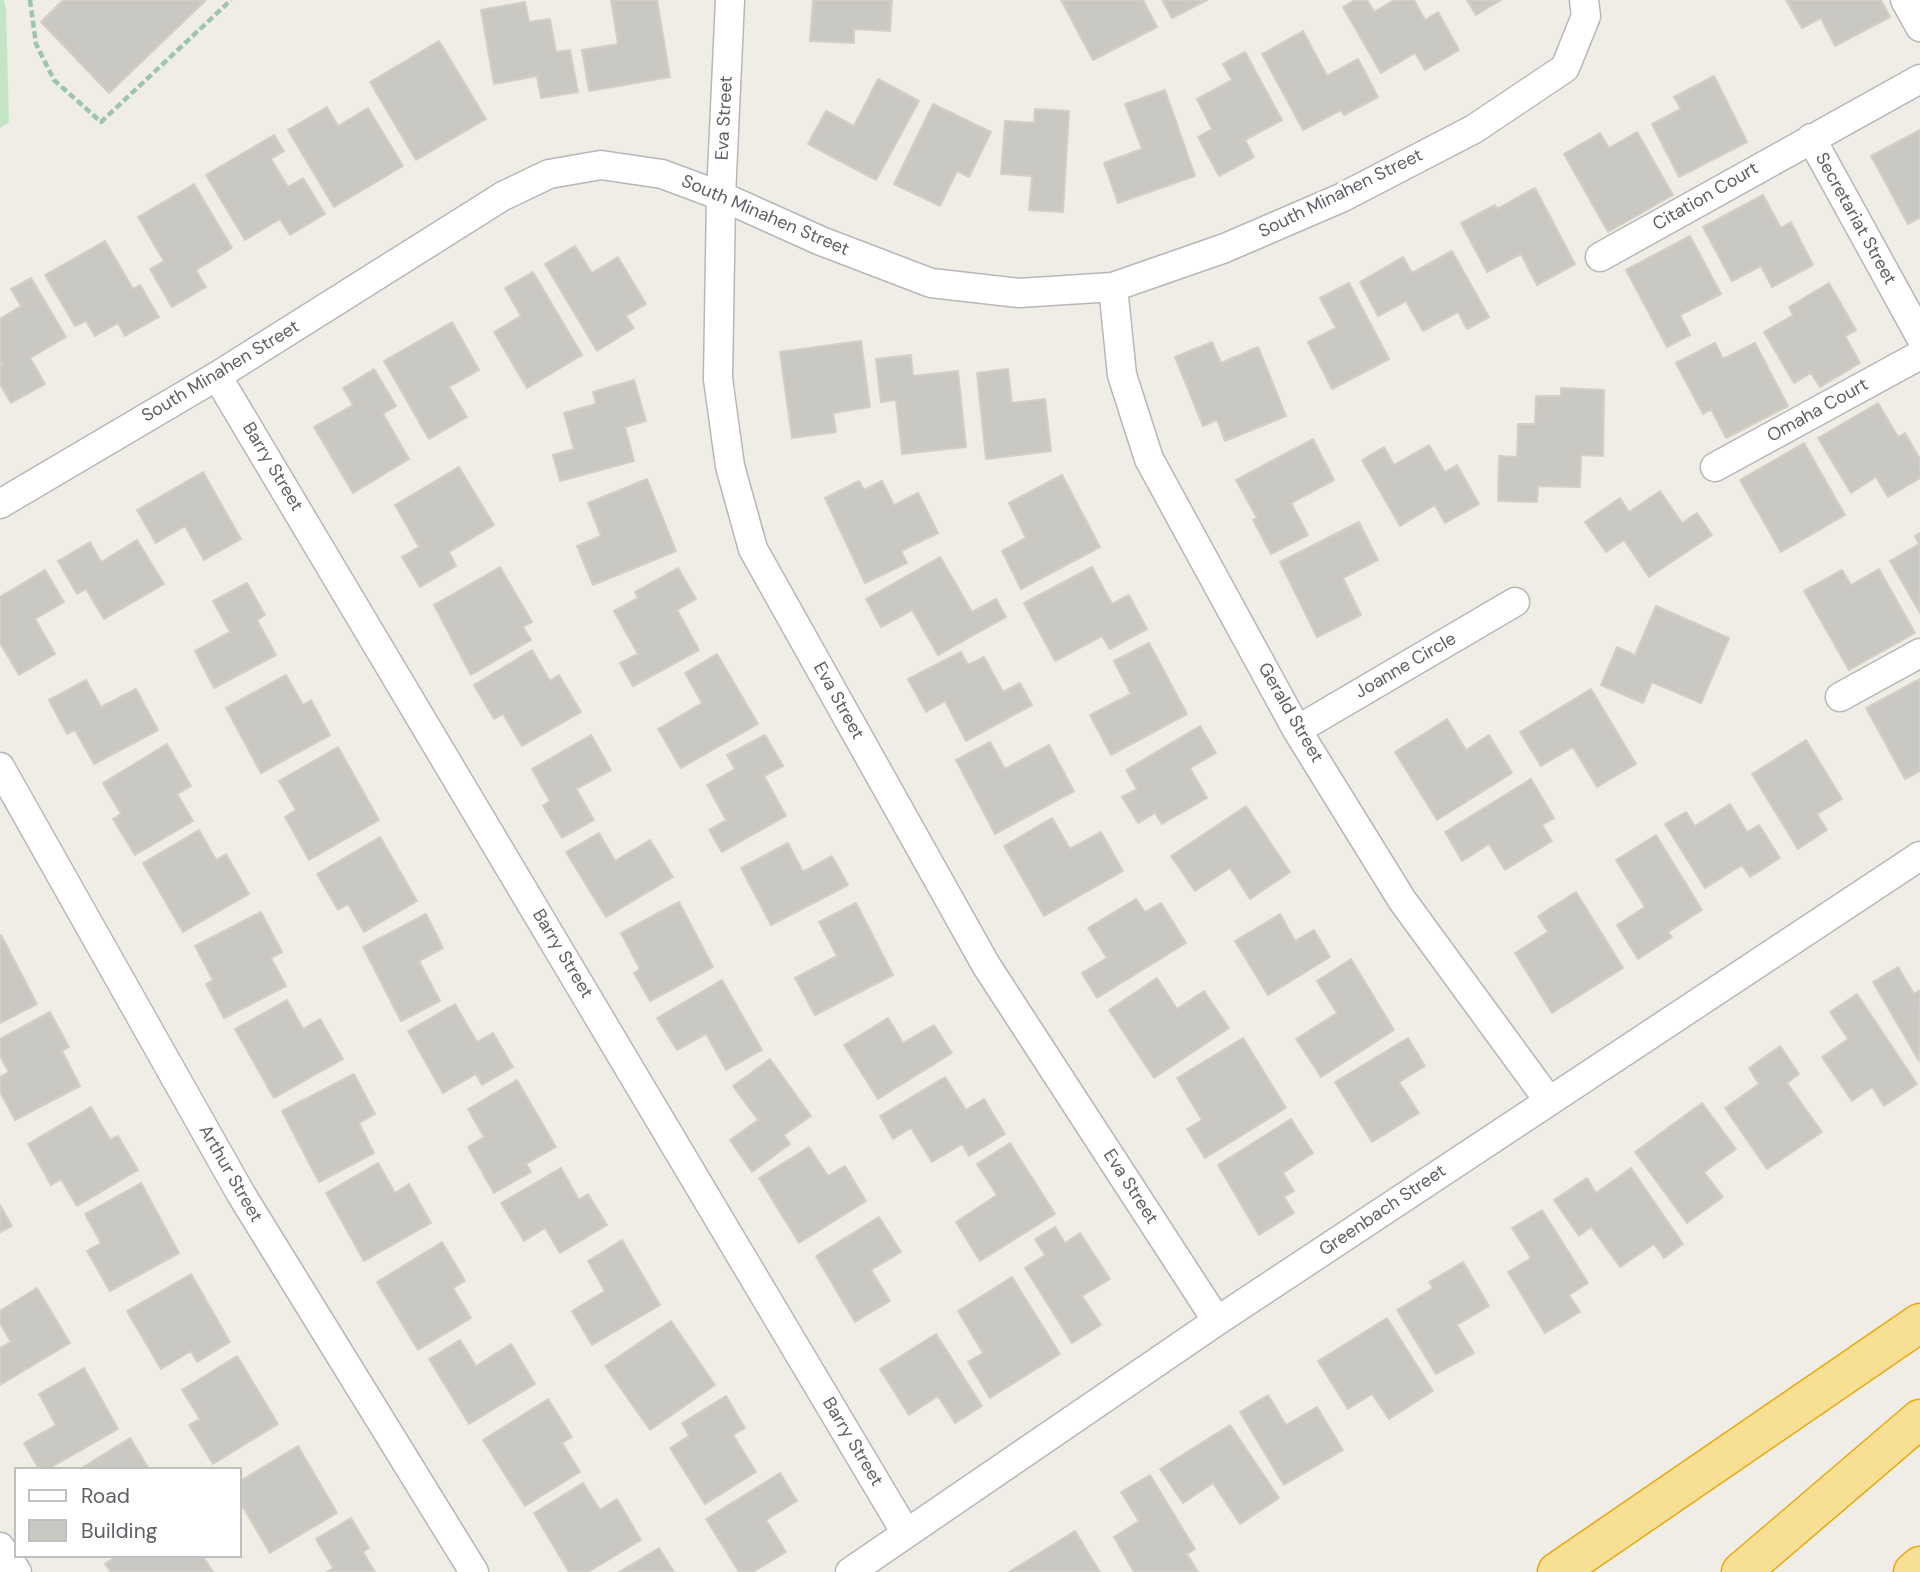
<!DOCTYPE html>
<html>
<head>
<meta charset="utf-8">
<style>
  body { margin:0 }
  #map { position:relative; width:1920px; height:1572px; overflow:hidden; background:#efede5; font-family:"DM Sans",sans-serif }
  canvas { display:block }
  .legend { position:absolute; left:14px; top:1467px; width:228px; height:91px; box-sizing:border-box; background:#fff; border:2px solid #bebfc1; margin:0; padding:9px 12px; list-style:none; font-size:21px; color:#5d6065 }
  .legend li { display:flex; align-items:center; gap:14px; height:35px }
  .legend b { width:35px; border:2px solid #bebfc1 }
</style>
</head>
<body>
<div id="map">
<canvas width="1920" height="1572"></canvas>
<ul class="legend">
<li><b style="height:9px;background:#fff"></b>Road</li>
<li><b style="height:19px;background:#cac8c2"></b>Building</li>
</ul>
</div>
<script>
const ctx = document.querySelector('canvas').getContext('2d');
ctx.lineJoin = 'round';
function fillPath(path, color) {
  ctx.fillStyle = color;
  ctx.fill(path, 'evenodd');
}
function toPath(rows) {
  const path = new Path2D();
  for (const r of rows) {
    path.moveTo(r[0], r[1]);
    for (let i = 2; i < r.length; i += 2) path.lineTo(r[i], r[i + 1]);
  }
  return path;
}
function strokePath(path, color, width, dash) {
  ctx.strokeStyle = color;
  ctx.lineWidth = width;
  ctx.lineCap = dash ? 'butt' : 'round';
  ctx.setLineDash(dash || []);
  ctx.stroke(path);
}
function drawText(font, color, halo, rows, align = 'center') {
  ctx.font = font + ' "DM Sans",sans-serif';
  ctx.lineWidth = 7;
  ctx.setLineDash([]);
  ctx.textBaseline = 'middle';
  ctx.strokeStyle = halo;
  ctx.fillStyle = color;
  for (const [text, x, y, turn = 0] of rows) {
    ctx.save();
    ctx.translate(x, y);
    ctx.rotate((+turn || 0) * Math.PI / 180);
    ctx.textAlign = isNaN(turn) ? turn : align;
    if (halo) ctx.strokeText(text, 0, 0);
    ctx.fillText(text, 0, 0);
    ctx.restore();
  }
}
fillPath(toPath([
  [0,0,4,0,6,9,9,122,0,128]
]), '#c3e5c4');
const building = toPath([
  [63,0,206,0,109,93,41,22,63,0],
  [611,0,657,0,670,77,589,91,582,50,618,44,611,0],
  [813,0,892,0,890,31,854,29,854,43,810,41,813,0],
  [1061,0,1143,0,1157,27,1093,60,1061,0],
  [1162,0,1207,0,1172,18,1162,0],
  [1355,0,1367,0,1374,12,1394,0,1414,0,1425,20,1438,12,1459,50,1425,70,1415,53,1381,73,1343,7,1355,0],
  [1467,0,1501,0,1476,15,1467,0],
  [1786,0,1881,0,1890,17,1835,46,1821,18,1802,28,1786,0],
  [525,2,529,22,550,19,556,52,570,50,578,92,541,98,537,76,494,84,481,10,525,2],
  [1303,31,1327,76,1358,59,1378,97,1344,115,1341,110,1303,130,1262,54,1303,31],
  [439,41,486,119,416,160,370,82,439,41],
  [1245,52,1282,120,1245,140,1254,157,1219,176,1198,137,1212,129,1197,99,1232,80,1223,64,1245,52],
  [1714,76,1747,142,1679,177,1652,124,1681,109,1674,97,1714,76],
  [878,79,919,101,876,180,808,144,826,111,854,126,878,79],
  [1165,90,1195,176,1118,203,1104,163,1142,149,1125,104,1165,90],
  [933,104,991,132,969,177,957,171,940,206,894,184,933,104],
  [327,107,338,126,368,108,403,166,334,207,288,130,327,107],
  [1035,109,1069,111,1063,212,1029,210,1032,176,1001,174,1005,121,1034,123,1035,109],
  [1920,130,1920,218,1908,224,1871,156,1920,130],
  [1637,132,1673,195,1608,232,1564,154,1600,133,1609,148,1637,132],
  [274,135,284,151,271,159,288,187,303,178,325,214,290,235,280,219,245,240,206,175,274,135],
  [194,184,232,248,196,270,206,287,172,307,150,269,164,261,138,217,194,184],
  [1535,188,1575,264,1537,285,1521,254,1487,272,1461,223,1495,205,1497,209,1535,188],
  [1763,195,1781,228,1791,222,1813,265,1772,287,1761,266,1732,281,1703,227,1763,195],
  [1690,236,1721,294,1680,315,1690,335,1667,347,1626,270,1690,236],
  [105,241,133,289,140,285,159,317,125,336,118,323,95,336,86,321,75,326,45,275,105,241],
  [575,246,592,273,618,257,646,304,626,316,634,328,597,351,545,264,575,246],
  [1452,251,1489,317,1467,329,1458,312,1423,331,1406,301,1378,316,1360,282,1403,257,1412,273,1452,251],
  [533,272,582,355,527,388,494,332,521,316,505,288,533,272],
  [31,278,66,337,30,358,45,384,11,403,0,384,0,366,2,365,0,361,0,319,21,306,11,289,31,278],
  [1349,283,1389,359,1332,389,1308,342,1336,328,1320,298,1349,283],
  [1829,283,1856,330,1845,336,1860,363,1820,387,1811,373,1794,383,1764,332,1793,315,1789,307,1829,283],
  [452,322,479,370,449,387,467,417,429,439,384,361,452,322],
  [861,341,870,407,833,413,836,432,792,438,780,352,861,341],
  [1212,342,1221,363,1258,347,1286,416,1225,441,1217,420,1203,426,1175,357,1212,342],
  [1715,343,1723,359,1755,343,1788,406,1726,438,1711,409,1703,414,1676,363,1715,343],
  [911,355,913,376,958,371,966,447,902,454,896,400,881,402,876,359,911,355],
  [374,369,396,406,383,414,409,459,353,493,314,427,353,405,343,388,374,369],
  [1008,369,1012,403,1045,399,1051,451,986,459,977,373,1008,369],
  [634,380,646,421,625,427,634,461,560,481,553,455,574,449,564,413,596,404,593,392,634,380],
  [1561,388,1604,390,1603,456,1581,455,1580,487,1538,486,1537,502,1498,501,1499,456,1517,457,1518,424,1535,424,1536,396,1561,396,1561,388],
  [1878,403,1898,437,1905,433,1920,459,1920,478,1888,497,1876,477,1851,493,1818,438,1878,403],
  [1313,439,1334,480,1291,503,1308,535,1271,554,1253,520,1257,518,1236,480,1313,439],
  [1804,443,1845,515,1781,552,1740,480,1804,443],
  [1429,445,1445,472,1457,465,1479,504,1445,523,1435,505,1400,526,1362,460,1384,447,1394,465,1429,445],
  [459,467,494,525,449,552,456,566,420,587,402,557,419,547,395,505,459,467],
  [203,472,241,539,204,560,185,526,156,543,137,510,203,472],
  [1062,475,1100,547,1021,589,1002,551,1026,538,1009,503,1062,475],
  [647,479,676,551,593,585,577,546,601,536,588,503,647,479],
  [859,481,864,490,882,481,894,505,918,493,938,533,901,551,907,563,865,583,825,498,859,481],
  [1660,491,1682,523,1697,513,1712,535,1649,577,1624,540,1606,552,1585,522,1620,498,1629,512,1660,491],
  [1359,522,1378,560,1343,578,1361,615,1317,637,1280,562,1359,522],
  [1920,533,1920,613,1890,561,1919,544,1915,536,1920,533],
  [137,540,164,584,104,619,86,589,77,594,58,561,90,542,101,562,137,540],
  [940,557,972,612,996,599,1006,617,938,655,912,610,881,627,866,599,940,557],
  [500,567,532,622,523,627,531,640,471,675,434,605,500,567],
  [1092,567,1112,604,1129,595,1147,629,1110,649,1102,636,1055,661,1024,603,1092,567],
  [678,568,696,599,677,610,699,650,633,686,620,663,638,654,614,611,638,598,635,592,678,568],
  [1879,569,1915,633,1849,670,1804,591,1842,570,1851,585,1879,569],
  [45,570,64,602,35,619,55,654,19,675,0,643,0,597,45,570],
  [247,583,265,615,257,620,276,655,214,688,195,651,230,632,213,601,247,583],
  [1656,606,1729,638,1701,703,1652,682,1643,703,1601,685,1617,647,1635,655,1656,606],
  [1149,643,1187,714,1111,755,1090,715,1131,694,1114,661,1149,643],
  [532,650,550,681,559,675,581,712,522,746,503,714,494,719,474,685,532,650],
  [961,652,968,665,984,657,1003,692,1020,683,1032,705,966,741,945,701,926,712,908,679,961,652],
  [717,654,758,724,681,768,658,729,702,703,685,673,717,654],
  [286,675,303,705,311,700,330,735,261,773,226,708,286,675],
  [1920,679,1920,771,1905,779,1866,708,1920,679],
  [86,680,101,707,136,689,158,730,94,764,75,730,67,734,49,700,86,680],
  [1591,689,1636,764,1597,787,1573,747,1541,766,1520,732,1591,689],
  [1447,719,1466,750,1489,735,1512,773,1437,820,1395,752,1447,719],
  [1200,726,1216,753,1190,768,1207,798,1162,824,1155,813,1138,823,1122,797,1137,789,1126,770,1200,726],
  [591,735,611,770,576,789,594,820,562,838,543,806,550,801,532,769,591,735],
  [765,735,783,766,764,776,786,816,722,852,709,830,726,820,707,785,735,769,727,755,765,735],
  [1806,740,1842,799,1817,814,1827,830,1798,849,1752,774,1806,740],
  [990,742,1005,769,1049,745,1074,791,995,834,956,760,990,742],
  [167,744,191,786,177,794,193,821,135,855,113,819,121,814,103,783,167,744],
  [338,747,379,820,309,860,285,817,296,810,279,781,338,747],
  [1531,779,1554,818,1542,825,1552,841,1505,870,1489,844,1462,861,1445,832,1531,779],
  [1730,804,1747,832,1759,825,1780,858,1750,877,1742,865,1705,888,1665,824,1686,812,1695,826,1730,804],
  [1246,806,1290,872,1250,899,1230,868,1195,891,1171,856,1246,806],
  [1052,818,1070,849,1101,832,1123,871,1044,916,1004,846,1052,818],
  [199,830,216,860,226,854,249,894,183,932,143,863,199,830],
  [599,833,615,861,650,840,673,877,606,917,566,852,599,833],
  [1656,835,1702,910,1668,932,1672,937,1638,959,1617,925,1645,907,1616,860,1656,835],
  [380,837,417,901,364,932,348,904,338,910,317,874,380,837],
  [788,843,803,872,832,856,848,885,771,925,741,868,788,843],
  [1576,892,1623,968,1552,1013,1515,953,1548,932,1538,916,1576,892],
  [1136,899,1145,912,1161,903,1186,943,1097,998,1082,973,1107,958,1088,928,1136,899],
  [679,902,713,967,650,1001,634,973,640,969,621,933,679,902],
  [856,903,893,975,815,1015,795,978,837,956,819,922,856,903],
  [261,912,282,952,271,958,286,986,224,1018,206,984,213,980,195,946,261,912],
  [426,914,443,948,419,961,440,1001,401,1021,363,947,426,914],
  [1280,914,1295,941,1314,930,1330,957,1268,995,1235,941,1280,914],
  [1,935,37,1004,0,1023,0,936,1,935],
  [1351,959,1394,1030,1321,1077,1296,1039,1337,1013,1317,981,1351,959],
  [1898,967,1914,994,1920,990,1919,1061,1873,982,1898,967],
  [1157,978,1177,1009,1204,991,1229,1028,1154,1078,1109,1010,1157,978],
  [722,980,762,1050,726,1070,706,1034,677,1050,657,1018,722,980],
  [1857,994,1917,1084,1884,1106,1872,1087,1852,1101,1822,1057,1848,1039,1830,1012,1857,994],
  [287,1000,303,1029,320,1019,343,1059,274,1098,235,1029,287,1000],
  [455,1004,477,1042,493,1033,513,1067,482,1085,476,1074,443,1093,408,1031,455,1004],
  [50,1012,69,1047,62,1051,80,1086,15,1120,0,1092,0,1077,9,1072,0,1056,0,1039,50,1012],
  [888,1018,903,1043,934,1025,952,1053,878,1099,844,1045,888,1018],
  [1243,1038,1286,1108,1205,1158,1187,1129,1202,1120,1177,1078,1243,1038],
  [1408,1038,1425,1066,1399,1082,1419,1113,1372,1142,1335,1082,1408,1038],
  [1780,1046,1799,1074,1787,1083,1822,1132,1767,1169,1725,1108,1759,1084,1749,1068,1780,1046],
  [770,1059,811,1116,784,1135,790,1144,752,1172,730,1140,758,1120,733,1086,770,1059],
  [354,1074,375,1114,359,1123,374,1153,319,1182,282,1111,354,1074],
  [945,1077,966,1110,984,1099,1005,1134,969,1156,962,1144,932,1162,911,1128,893,1139,880,1116,945,1077],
  [517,1080,556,1147,526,1164,531,1172,494,1193,468,1147,484,1137,468,1109,517,1080],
  [1702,1103,1736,1149,1704,1172,1723,1197,1687,1223,1635,1152,1702,1103],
  [91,1107,110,1140,118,1136,138,1170,77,1206,61,1179,51,1185,28,1144,91,1107],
  [1291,1119,1313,1153,1283,1173,1294,1191,1284,1197,1294,1213,1259,1235,1218,1165,1291,1119],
  [1010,1143,1055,1214,980,1261,956,1222,997,1195,977,1164,1010,1143],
  [809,1147,828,1176,845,1166,866,1201,799,1243,759,1178,809,1147],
  [378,1163,395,1193,409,1184,431,1223,364,1261,326,1193,378,1163],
  [561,1168,579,1200,588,1194,607,1225,560,1253,545,1228,524,1241,501,1203,561,1168],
  [1631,1168,1683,1244,1664,1258,1654,1244,1620,1267,1591,1227,1579,1236,1554,1200,1587,1178,1596,1193,1631,1168],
  [141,1183,179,1253,110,1291,87,1251,101,1243,85,1214,141,1183],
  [0,1205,12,1226,0,1232,0,1205],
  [1542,1210,1588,1283,1569,1295,1580,1312,1545,1333,1508,1272,1531,1258,1512,1228,1542,1210],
  [879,1217,901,1252,871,1270,890,1301,855,1322,816,1256,879,1217],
  [1055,1227,1065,1243,1080,1233,1110,1279,1082,1296,1101,1325,1072,1343,1025,1268,1045,1255,1035,1239,1055,1227],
  [622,1240,660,1305,592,1345,572,1311,605,1291,588,1261,622,1240],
  [442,1242,465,1281,453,1288,471,1318,418,1350,377,1282,442,1242],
  [1463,1262,1489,1306,1457,1325,1474,1353,1436,1374,1397,1310,1433,1288,1429,1282,1463,1262],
  [191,1274,230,1342,197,1362,191,1351,161,1369,127,1311,191,1274],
  [1012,1277,1060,1354,990,1398,968,1362,983,1353,958,1311,1012,1277],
  [37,1288,70,1343,0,1385,0,1348,11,1342,0,1323,0,1311,37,1288],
  [1387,1318,1433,1391,1389,1419,1372,1394,1348,1409,1318,1361,1387,1318],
  [671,1321,715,1385,650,1430,605,1366,671,1321],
  [936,1334,982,1406,955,1423,938,1396,909,1415,880,1369,936,1334],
  [460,1340,476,1366,511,1344,535,1384,469,1424,429,1359,460,1340],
  [237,1356,278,1424,213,1464,189,1425,200,1419,182,1390,237,1356],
  [84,1368,118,1429,48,1469,39,1469,24,1443,56,1425,39,1394,84,1368],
  [1268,1395,1286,1425,1317,1407,1343,1450,1284,1485,1240,1412,1268,1395],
  [726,1396,745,1428,733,1435,756,1472,705,1504,670,1448,689,1436,682,1423,726,1396],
  [548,1399,572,1437,562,1443,580,1472,525,1506,483,1440,548,1399],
  [1230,1425,1279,1498,1240,1524,1213,1483,1183,1503,1160,1469,1230,1425],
  [130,1438,149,1469,80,1469,130,1438],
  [298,1446,337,1513,270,1553,240,1502,240,1481,298,1446],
  [780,1473,797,1501,766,1520,786,1552,753,1572,739,1572,706,1519,780,1473],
  [1150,1475,1195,1549,1187,1554,1198,1572,1134,1572,1114,1537,1139,1521,1121,1492,1150,1475],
  [583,1483,600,1510,617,1499,641,1540,588,1572,569,1572,534,1513,583,1483],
  [351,1518,369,1548,363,1552,375,1572,327,1572,333,1568,316,1539,351,1518],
  [1075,1531,1100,1572,1009,1572,1075,1531],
  [659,1548,674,1572,619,1572,659,1548],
  [117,1556,203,1556,213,1572,111,1572,105,1564,117,1556]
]);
fillPath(building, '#cac8c2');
strokePath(building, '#d3cfc4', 2);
const minor = toPath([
  [730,0,721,196,718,379,730,466,753,549,986,965,1217,1321],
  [1905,0,1920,27],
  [1811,138,1920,336],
  [1600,257,1920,79],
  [1113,287,1122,375,1149,459,1297,730,1402,900,1549,1101],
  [217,376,906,1533],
  [1715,467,1920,355],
  [0,504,217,376,503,196,549,174,601,165,662,174,721,196,821,241,931,283,1019,293,1113,287,1225,248,1341,198,1474,129,1565,68,1586,16,1584,0],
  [1840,697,1920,653],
  [1297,730,1515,602],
  [0,767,241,1194,474,1572],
  [0,1547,17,1572],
  [850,1572,1217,1321,1920,856]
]);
const motorway = toPath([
  [1557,1572,1920,1323],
  [1741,1572,1920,1419],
  [1913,1572,1920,1566]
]);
strokePath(minor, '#b6b7bb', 31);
strokePath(motorway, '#e7a80d', 41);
strokePath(toPath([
  [30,0,36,44,54,80,101,122,231,0]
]), '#9dc5a9', 4.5, [7, 3.5]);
strokePath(minor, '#fff', 28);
strokePath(motorway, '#f7e094', 38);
drawText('18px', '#5d6065', '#fff', [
  ["Eva Street",725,118,-87],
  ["South Minahen Street",1341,194,-26],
  ["Citation Court",1706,197,-30],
  ["South Minahen Street",765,216,23],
  ["Secretariat Street",1855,219,61],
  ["South Minahen Street",221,372,-31],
  ["Omaha Court",1818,411,-29],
  ["Barry Street",272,467,59],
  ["Joanne Circle",1406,666,-30],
  ["Eva Street",838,701,61],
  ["Gerald Street",1290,713,60],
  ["Barry Street",562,954,59],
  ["Arthur Street",230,1174,60],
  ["Eva Street",1130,1187,57],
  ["Greenbach Street",1383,1211,-34],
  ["Barry Street",852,1442,59]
]);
</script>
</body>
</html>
